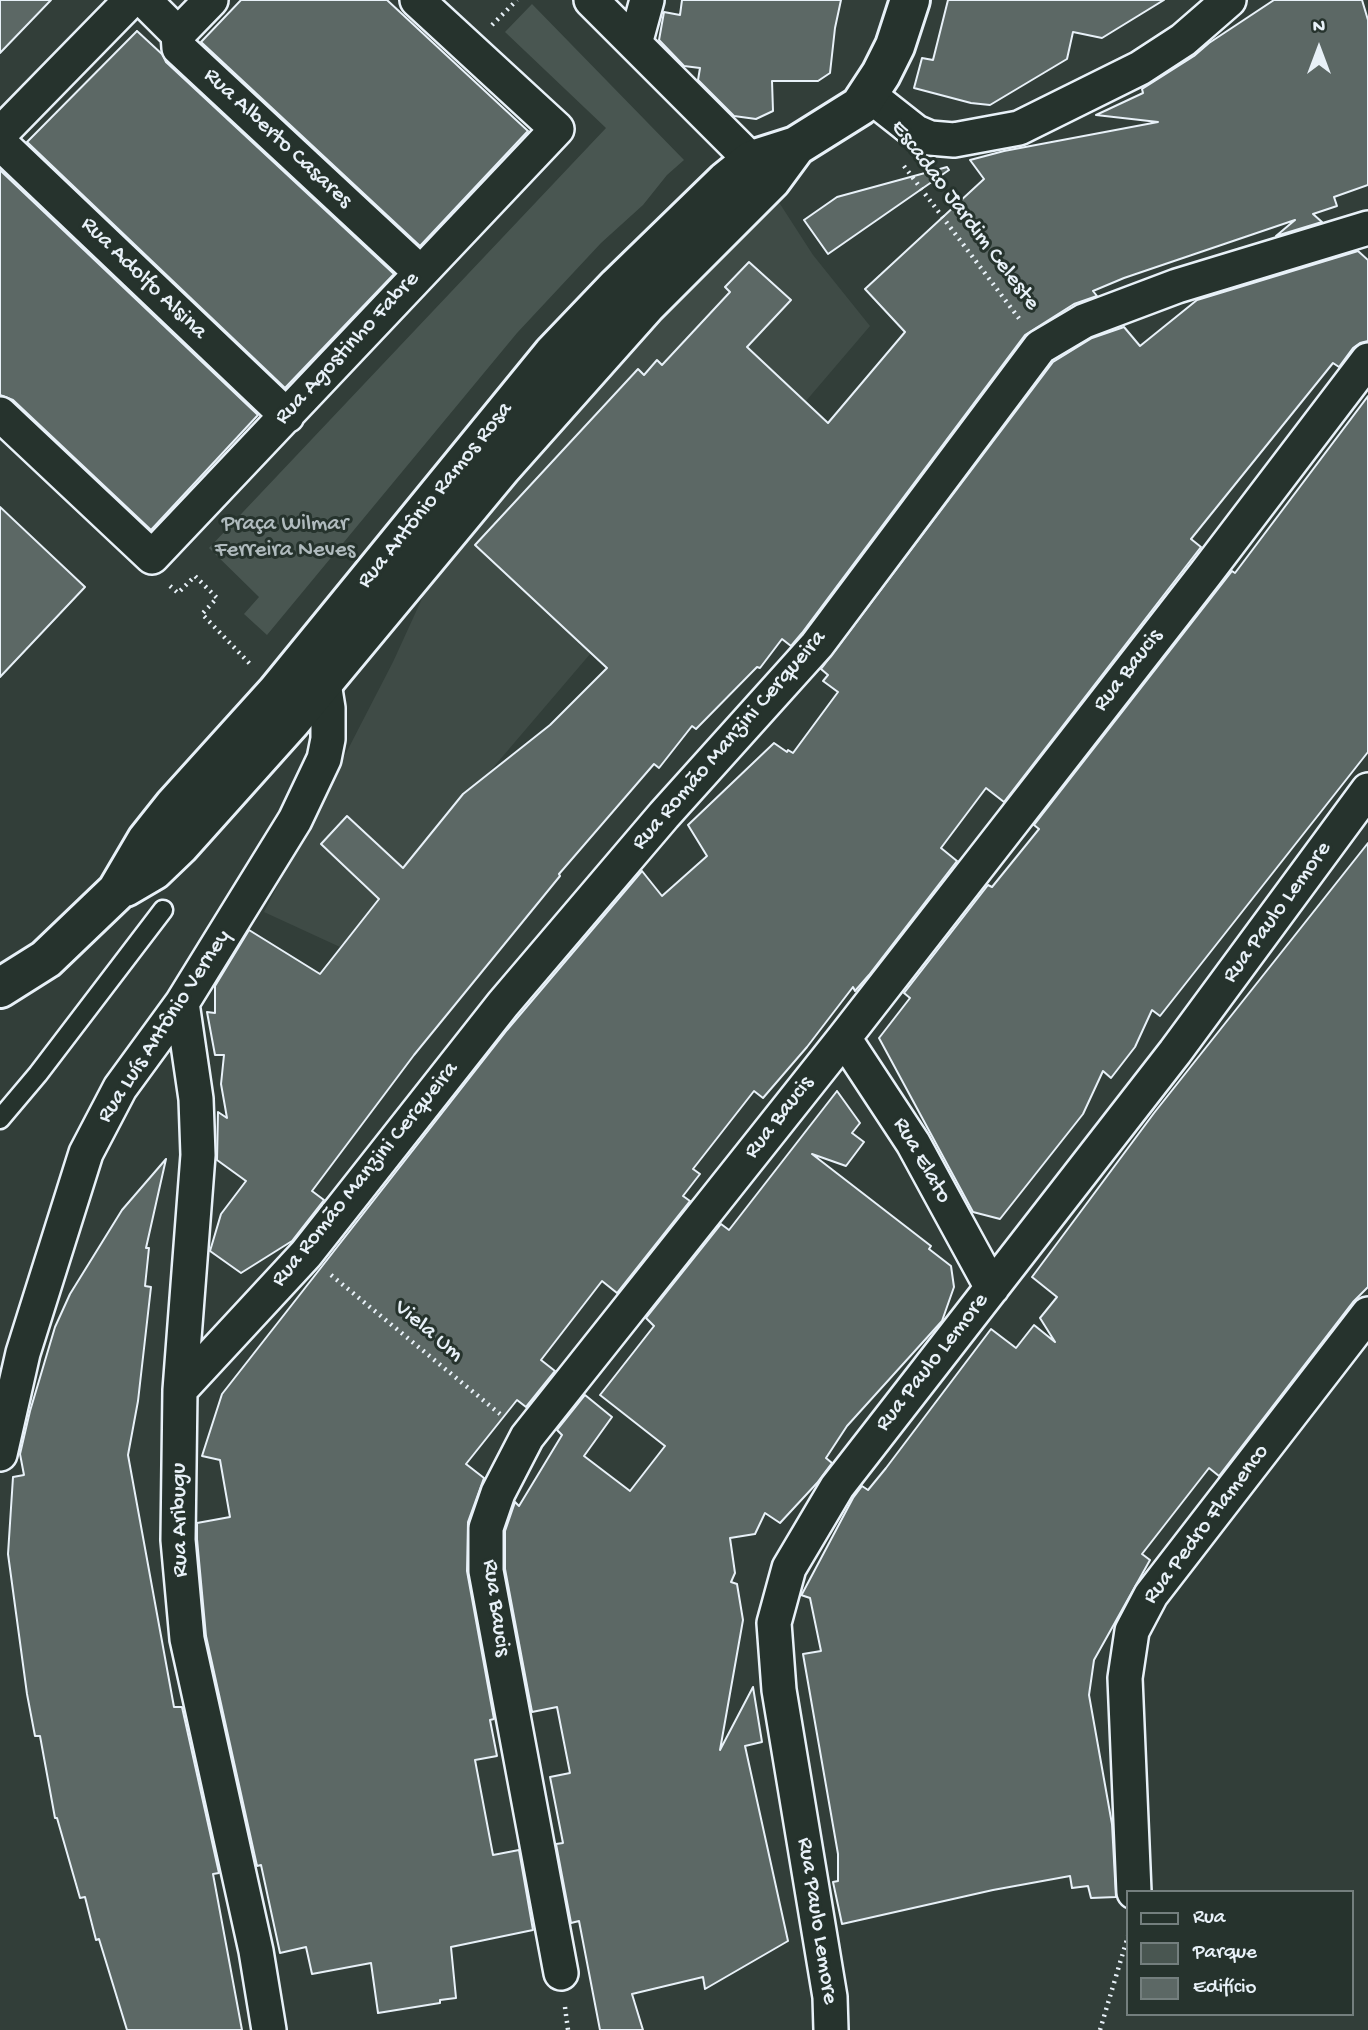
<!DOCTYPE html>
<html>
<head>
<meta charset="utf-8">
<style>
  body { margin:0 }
  #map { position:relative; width:1368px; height:2030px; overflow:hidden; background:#323e39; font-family:"Gochi Hand",sans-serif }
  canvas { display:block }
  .legend { position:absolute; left:1126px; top:1890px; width:228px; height:126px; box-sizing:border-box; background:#26332d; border:2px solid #747f7e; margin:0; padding:9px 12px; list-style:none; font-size:21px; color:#e8f1f8 }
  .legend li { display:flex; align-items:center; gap:14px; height:35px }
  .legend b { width:35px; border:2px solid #747f7e }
  .north { position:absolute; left:1284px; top:14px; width:70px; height:70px; -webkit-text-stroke:5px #26332d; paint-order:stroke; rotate:0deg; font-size:19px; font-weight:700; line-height:28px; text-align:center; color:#e8f1f8 }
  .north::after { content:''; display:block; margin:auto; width:24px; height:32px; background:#e8f1f8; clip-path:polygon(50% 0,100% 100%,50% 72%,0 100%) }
</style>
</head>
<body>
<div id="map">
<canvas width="1368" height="2030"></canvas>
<ul class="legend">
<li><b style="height:9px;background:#26332d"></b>Rua</li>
<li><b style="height:19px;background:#495651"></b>Parque</li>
<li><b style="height:19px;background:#5c6865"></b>Edifício</li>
</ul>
<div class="north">N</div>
</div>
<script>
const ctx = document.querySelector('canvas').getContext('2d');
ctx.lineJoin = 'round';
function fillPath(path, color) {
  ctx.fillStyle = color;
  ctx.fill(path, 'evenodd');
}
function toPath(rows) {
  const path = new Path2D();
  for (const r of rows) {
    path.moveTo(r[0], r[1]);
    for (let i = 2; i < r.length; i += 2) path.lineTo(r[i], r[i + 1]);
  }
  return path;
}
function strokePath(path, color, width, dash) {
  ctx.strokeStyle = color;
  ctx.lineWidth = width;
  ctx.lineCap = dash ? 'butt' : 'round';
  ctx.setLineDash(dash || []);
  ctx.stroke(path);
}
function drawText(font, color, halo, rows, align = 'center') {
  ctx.font = font + ' "Gochi Hand",sans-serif';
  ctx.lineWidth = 6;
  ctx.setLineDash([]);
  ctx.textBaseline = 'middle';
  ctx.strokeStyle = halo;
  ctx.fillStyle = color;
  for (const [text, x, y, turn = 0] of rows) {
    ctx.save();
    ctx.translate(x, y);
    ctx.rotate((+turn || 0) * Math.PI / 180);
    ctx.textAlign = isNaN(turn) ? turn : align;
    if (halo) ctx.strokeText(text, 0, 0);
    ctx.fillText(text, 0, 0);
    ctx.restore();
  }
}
fillPath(toPath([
  [773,193,813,255,870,326,340,947,264,912,393,662,436,568]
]), '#3f4b46');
fillPath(toPath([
  [532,4,684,160,667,175,643,205,601,243,517,333,267,635,244,614,259,597,209,548,606,128,505,32]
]), '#495651');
const building = toPath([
  [0,0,51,0,0,53,0,0],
  [241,0,387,0,528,131,420,246,201,42,241,0],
  [682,0,841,0,835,28,830,73,818,81,772,81,773,111,756,119,734,116,698,80,700,68,684,66,659,40,664,12,680,15,682,0],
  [948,0,1164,0,1102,38,1073,32,1067,59,990,105,971,103,914,88,922,58,933,60,948,0],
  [1274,0,1362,0,1368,20,1368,185,1334,197,1337,206,1313,214,1322,222,1276,236,1295,220,1124,278,1093,291,1097,296,1074,304,1025,335,802,633,791,646,782,639,760,668,757,667,696,729,692,726,659,768,654,764,559,874,560,876,414,1055,312,1191,324,1200,292,1241,241,1273,210,1251,221,1214,246,1181,217,1160,218,1112,227,1118,221,1084,224,1055,215,1055,207,1012,215,1013,215,986,249,930,320,974,379,899,321,844,347,816,403,868,463,794,550,725,607,668,475,545,638,369,644,375,657,360,662,365,730,292,725,287,749,262,791,300,747,347,828,423,905,332,865,289,984,179,970,160,1004,151,1158,122,1096,115,1143,93,1142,89,1194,56,1209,43,1274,0],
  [137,31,163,55,166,62,394,274,285,388,27,142,137,31],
  [947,167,949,170,828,254,804,220,837,197,947,167],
  [0,170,258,415,151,530,13,400,0,395,0,170],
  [1358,251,1368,260,1368,341,1360,343,1353,348,1339,367,1333,363,1191,539,1201,547,1004,802,986,788,941,848,957,861,869,975,855,991,853,987,807,1047,763,1098,754,1091,693,1169,700,1174,683,1196,690,1201,617,1293,602,1281,541,1360,555,1371,526,1407,517,1400,466,1464,484,1478,468,1522,467,1571,494,1719,490,1720,497,1756,475,1760,493,1855,519,1850,533,1930,451,1947,456,1998,440,2000,440,2003,378,2013,371,1963,312,1974,306,1947,280,1953,261,1865,257,1866,206,1636,197,1539,197,1523,230,1517,220,1460,202,1456,222,1394,507,1030,642,871,662,896,707,856,688,825,774,743,787,752,788,750,793,753,838,692,823,681,828,675,821,669,1053,362,1092,338,1124,327,1140,346,1197,300,1358,251],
  [1368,396,1368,752,1160,1016,1152,1010,1135,1047,1111,1078,1103,1071,1083,1114,1000,1219,973,1212,879,1038,910,998,904,993,988,885,992,887,1039,829,1034,825,1232,571,1235,573,1368,396],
  [0,507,85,587,0,677,0,507],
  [1368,843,1368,1287,1353,1302,1219,1476,1209,1468,1142,1554,1150,1560,1094,1660,1089,1695,1112,1824,1116,1897,1091,1898,1088,1886,1072,1888,1070,1876,993,1890,842,1924,833,1882,838,1881,838,1854,803,1654,821,1651,810,1598,801,1595,802,1594,853,1498,862,1486,868,1490,886,1468,991,1329,1016,1348,1034,1325,1055,1342,1040,1318,1057,1297,1032,1277,1154,1113,1368,843],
  [837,1091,860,1123,852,1133,864,1142,846,1166,812,1154,931,1246,929,1249,951,1266,954,1287,942,1321,847,1426,826,1458,832,1463,817,1483,780,1523,765,1513,755,1534,730,1538,735,1573,731,1582,737,1584,743,1620,720,1750,753,1687,762,1742,745,1746,788,1941,705,1989,703,1977,632,1994,643,2030,600,2030,579,1921,571,1923,556,1844,563,1843,550,1777,570,1773,557,1707,532,1712,505,1569,505,1531,515,1502,519,1506,562,1435,557,1430,585,1395,612,1417,584,1456,630,1491,665,1446,600,1395,654,1326,646,1318,721,1224,729,1230,837,1091],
  [166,1159,146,1248,149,1248,145,1286,151,1287,138,1401,128,1455,174,1707,182,1707,219,1873,213,1874,242,2030,127,2030,99,1939,96,1940,85,1897,80,1898,57,1818,55,1818,40,1736,35,1736,27,1694,8,1554,13,1477,24,1475,20,1454,30,1411,55,1327,70,1294,122,1210,166,1159]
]);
fillPath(building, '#5c6865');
strokePath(building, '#e8f1f8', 2);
const lane = toPath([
  [0,1119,38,1074,163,910]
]);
const street = toPath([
  [144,0,178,34,179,48,420,272],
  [591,0,770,179],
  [178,34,211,0],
  [635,44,647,0],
  [869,95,916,132,930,138,954,140,1019,128,1140,68,1183,40,1229,0],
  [0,134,131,0],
  [0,143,287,416],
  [0,414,152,557,557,129,417,0],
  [182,1003,196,1099,198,1155,180,1390,178,1540,187,1639,256,1951,269,2030],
  [844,1038,913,1143,992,1288],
  [180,1390,306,1254,503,1004,664,815,817,645,1040,347,1084,321,1177,286,1368,228],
  [0,1454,23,1353,86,1153,120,1088,182,1003,295,820,324,759,328,739,328,708,324,683,307,670],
  [1134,1892,1125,1678,1132,1631,1151,1595,1368,1314],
  [561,1973,486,1571,486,1528,498,1493,527,1437,844,1038,1206,573,1368,360],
  [831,2030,830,1997,779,1690,774,1623,789,1568,837,1487,1175,1052,1368,790]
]);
const secondary = toPath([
  [125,887,154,870,179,846,291,721,501,468,646,305,771,180,796,146],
  [0,988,46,959,117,891,147,840,174,806,277,692,553,354,618,286,726,181,752,160,796,146,860,106,881,74,895,46,910,0]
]);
strokePath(lane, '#e8f1f8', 23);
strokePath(street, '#e8f1f8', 38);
strokePath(secondary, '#e8f1f8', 44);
strokePath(toPath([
  [492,25,517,0],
  [904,166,1021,321],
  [170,586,178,593,195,576,217,598,202,614,252,666],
  [331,1275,500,1414],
  [565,2007,568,2030],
  [1100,2030,1128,1936]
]), '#e8f1f8', 4.5, [2, 5]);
strokePath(lane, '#26332d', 18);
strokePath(street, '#26332d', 33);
strokePath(secondary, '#26332d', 38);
drawText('23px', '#e8f1f8', '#26332d', [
  ["Rua Alberto Casares",277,139,43],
  ["Escadao Jardim Celeste",964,216,53],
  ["Rua Adolfo Alsina",143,279,44],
  ["Rua Agostinho Fabre",348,349,-47],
  ["Rua Antônio Ramos Rosa",436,496,-51],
  ["Rua Baucis",1129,671,-52],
  ["Rua Romão Manzini Cerqueira",730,741,-49],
  ["Rua Paulo Lemore",1278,913,-54],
  ["Rua Luís Antônio Verney",165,1027,-57],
  ["Rua Baucis",780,1118,-52],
  ["Rua Elato",921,1161,60],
  ["Rua Romão Manzini Cerqueira",366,1175,-51],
  ["Viela Um",428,1332,40],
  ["Rua Paulo Lemore",933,1363,-52],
  ["Rua Aribugu",181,1520,-91],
  ["Rua Pedro Flamenco",1207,1525,-53],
  ["Rua Baucis",495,1608,82],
  ["Rua Paulo Lemore",816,1921,81]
]);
drawText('23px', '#b0bbbe', '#26332d', [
  ["Praça Wilmar",285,525],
  ["Ferreira Neves",285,551]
]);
</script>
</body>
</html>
